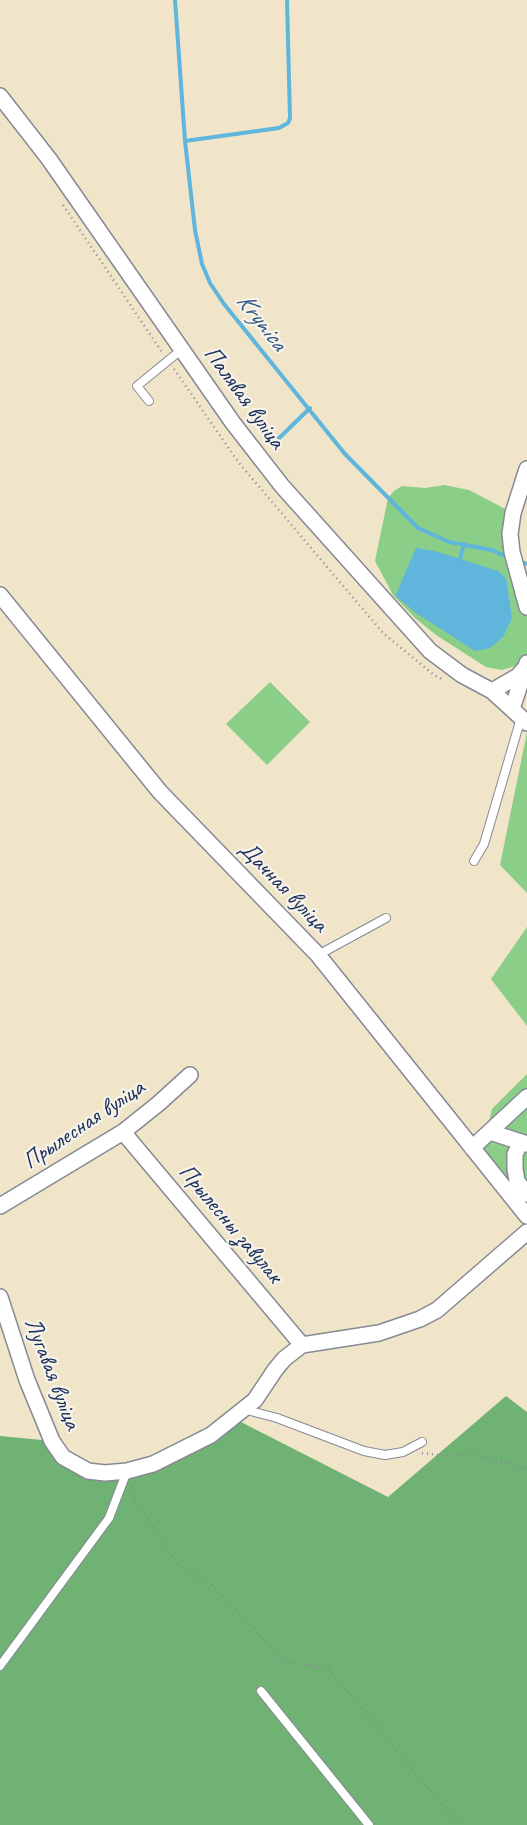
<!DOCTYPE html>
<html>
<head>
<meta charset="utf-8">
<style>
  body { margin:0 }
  canvas { display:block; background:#f0e4c9 }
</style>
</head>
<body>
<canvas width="527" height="1825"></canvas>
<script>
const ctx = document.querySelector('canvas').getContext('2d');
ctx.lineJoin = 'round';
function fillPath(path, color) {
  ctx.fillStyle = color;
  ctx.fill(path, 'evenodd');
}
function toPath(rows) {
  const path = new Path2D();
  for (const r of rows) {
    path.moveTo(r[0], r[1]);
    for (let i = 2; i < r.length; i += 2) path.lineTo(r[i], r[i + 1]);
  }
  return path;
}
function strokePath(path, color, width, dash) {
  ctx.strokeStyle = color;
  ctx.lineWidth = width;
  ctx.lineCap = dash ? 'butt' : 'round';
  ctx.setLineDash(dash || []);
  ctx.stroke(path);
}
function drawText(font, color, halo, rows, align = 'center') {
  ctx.font = font + ' Caveat,sans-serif';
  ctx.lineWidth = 4.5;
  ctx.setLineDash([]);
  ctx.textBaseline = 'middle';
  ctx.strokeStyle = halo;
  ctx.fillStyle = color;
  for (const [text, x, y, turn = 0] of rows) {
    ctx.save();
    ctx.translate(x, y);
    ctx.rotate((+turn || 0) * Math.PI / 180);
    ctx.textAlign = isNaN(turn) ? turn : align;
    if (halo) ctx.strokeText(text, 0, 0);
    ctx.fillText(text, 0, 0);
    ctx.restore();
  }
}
fillPath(toPath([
  [444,485,469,490,513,513,527,607,527,657,515,666,502,670,486,667,436,635,414,617,393,595,375,561,388,498,394,491,402,486,425,488],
  [270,682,310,722,267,765,226,724],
  [527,732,527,893,500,865],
  [527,927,527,1026,491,979],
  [527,1074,527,1203,473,1141,488,1125,492,1109]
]), '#8bce87');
fillPath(toPath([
  [506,1396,527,1412,527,1825,0,1825,0,1436,52,1441,75,1466,127,1471,233,1418,388,1497]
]), '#70b174');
fillPath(toPath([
  [416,548,435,551,498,571,506,578,512,618,503,637,490,648,475,651,416,613,397,597,396,594]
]), '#5fb5dc');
strokePath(toPath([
  [175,0,185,141,195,230,202,264,210,283,224,304,345,454,418,528,449,542,492,550,502,555],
  [185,141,279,128,288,123,290,118,287,0],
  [272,445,310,408],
  [460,559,464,544],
  [524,563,527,564]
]), '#5fb5dc', 4);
const lane = toPath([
  [149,401,137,386,181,350],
  [474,861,484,844,521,718],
  [318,955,386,918],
  [243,1409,277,1418,364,1451,385,1455,403,1452,422,1442],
  [0,1666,109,1518,127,1471],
  [261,1691,369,1825]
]);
const street = toPath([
  [0,96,49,159,233,423,282,486,430,651,462,675,492,691,527,723],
  [527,469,513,513,510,534,512,552,527,607],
  [0,595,160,792,318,955,527,1216],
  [492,691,518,676,525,668],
  [512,709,527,663],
  [123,1132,302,1345],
  [490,1132,527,1144],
  [521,1142,515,1154,515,1169,517,1181,527,1194],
  [472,1148,527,1097],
  [0,1206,123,1132,158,1104,190,1075],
  [0,1297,27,1380,52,1441,63,1457,88,1471,105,1473,127,1471,153,1464,211,1435,255,1400,275,1370,284,1359,302,1345,379,1333,420,1319,437,1310,527,1232]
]);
strokePath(lane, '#868a94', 10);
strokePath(street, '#868a94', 18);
strokePath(toPath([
  [63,205,162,352],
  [174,369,239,463,383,633,434,675,444,680],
  [422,1453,447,1456,472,1455,527,1468],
  [132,1487,136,1501,179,1566,212,1585,283,1660,329,1670,459,1825]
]), '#868a94', 2.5, [1, 4]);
strokePath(lane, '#fff', 8);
strokePath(street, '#fff', 15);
drawText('24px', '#1b2f5e', '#f7f3e8', [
  ["Палявая вуліца",244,398,54],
  ["Дачная вуліца",283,887,46],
  ["Прылесная вуліца",84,1125,-34],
  ["Прылесны завулак",230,1224,50],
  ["Лугавая вуліца",52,1374,69]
]);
drawText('italic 25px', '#2f5784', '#f7f3e8', [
  ["Krynica",261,322,52]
]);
</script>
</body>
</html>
